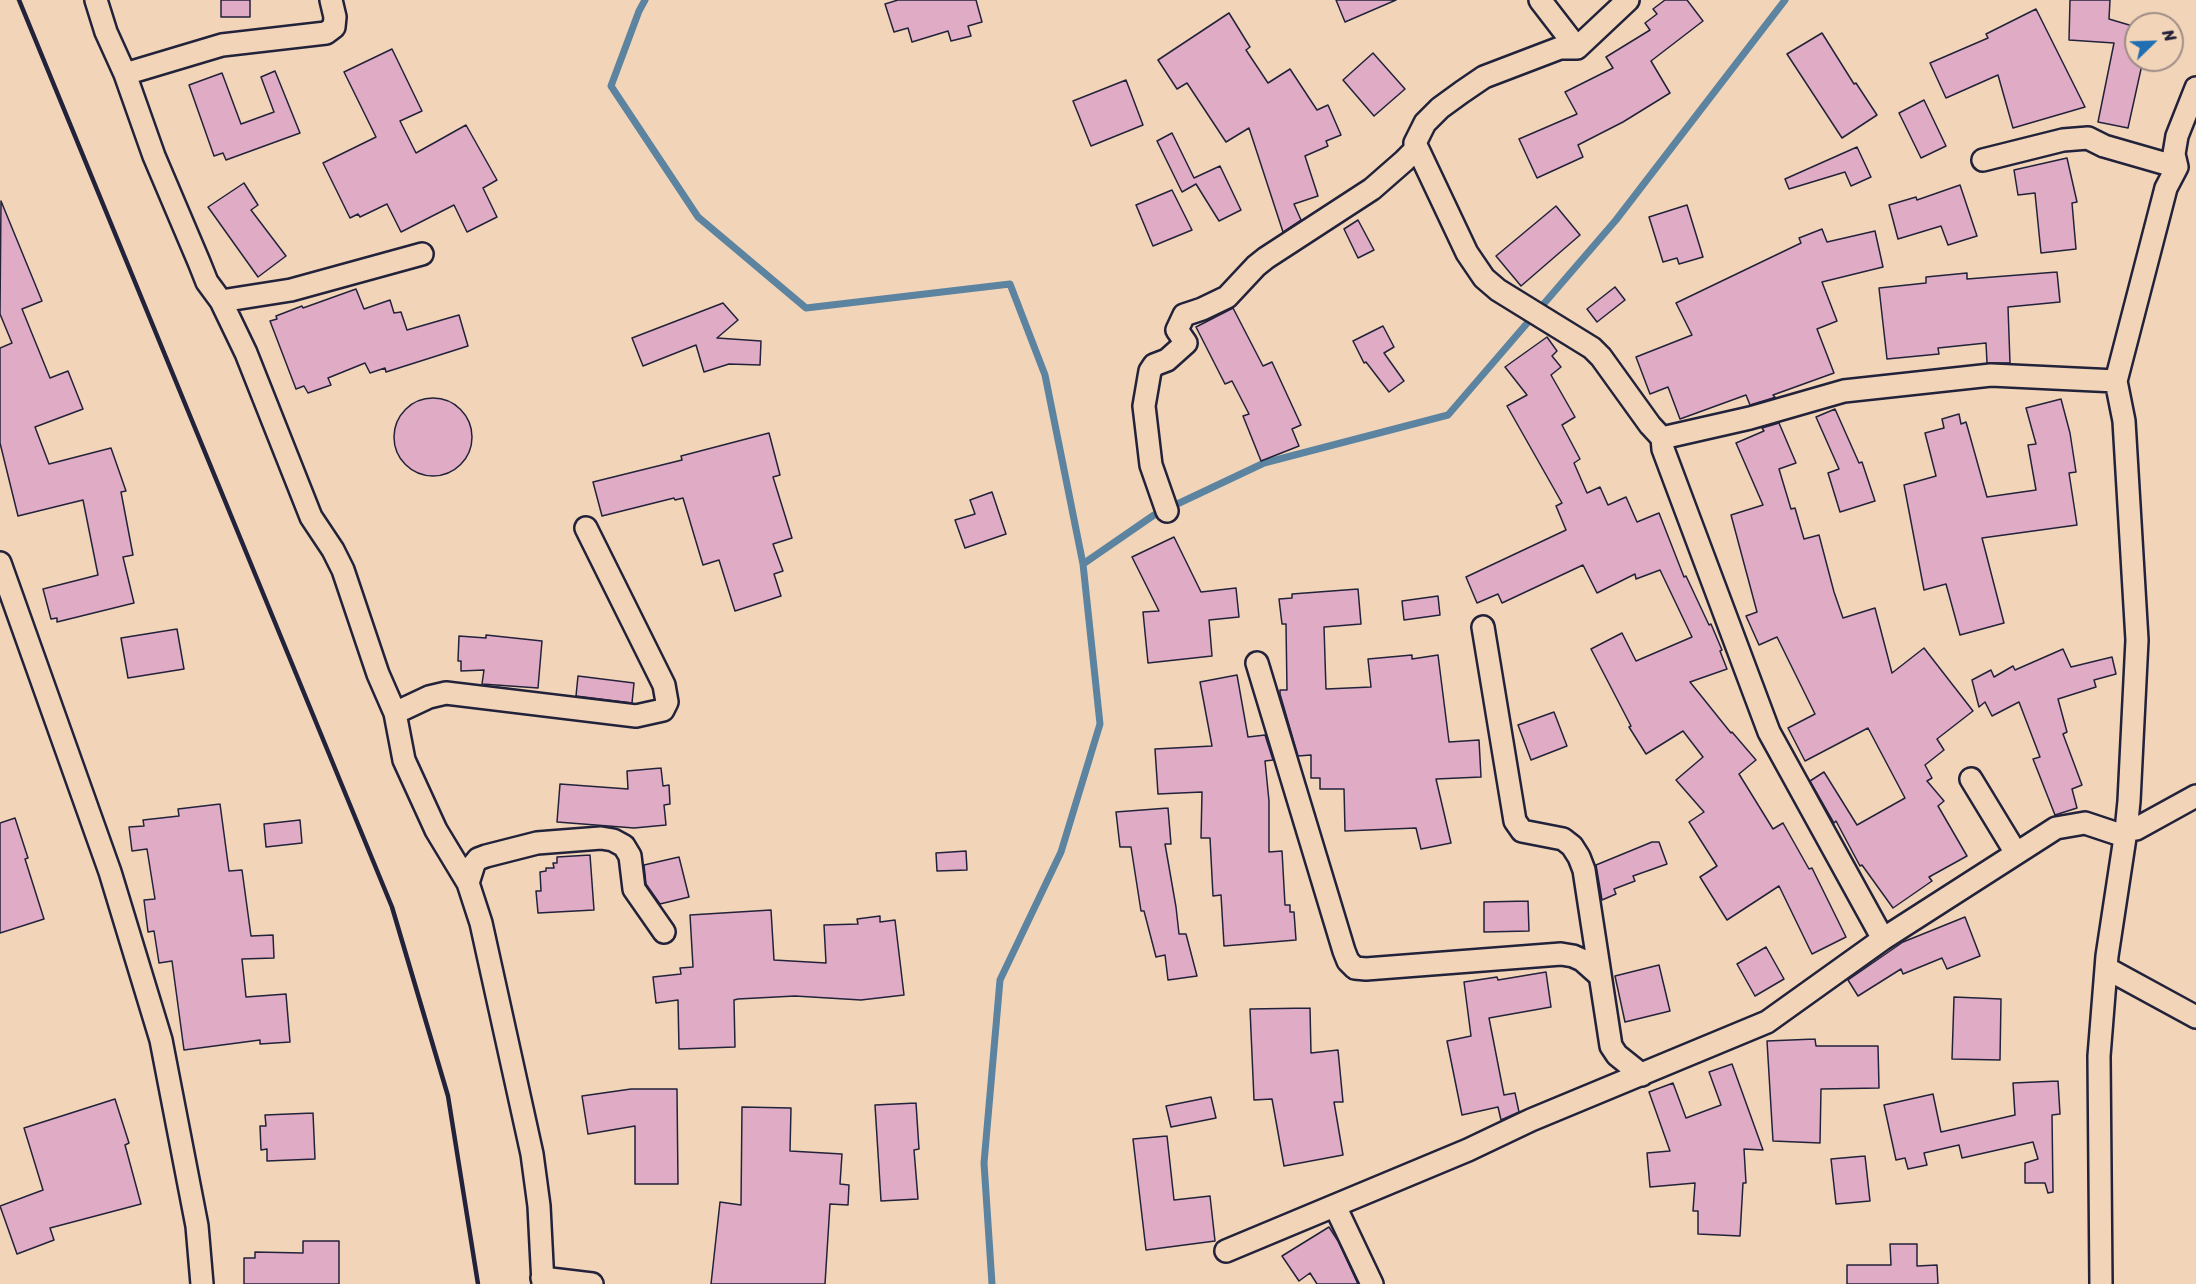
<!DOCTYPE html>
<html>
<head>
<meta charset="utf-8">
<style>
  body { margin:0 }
  #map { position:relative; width:2196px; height:1284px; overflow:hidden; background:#f2d5b9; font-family:Sriracha,sans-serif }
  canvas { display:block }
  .north { position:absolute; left:2124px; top:12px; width:60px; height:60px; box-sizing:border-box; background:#f2d5b9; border:2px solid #9f8d87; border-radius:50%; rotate:67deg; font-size:16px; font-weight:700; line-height:24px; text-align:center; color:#22223b }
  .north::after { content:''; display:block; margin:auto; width:21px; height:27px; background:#1f6fb2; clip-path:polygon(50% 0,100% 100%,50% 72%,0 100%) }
</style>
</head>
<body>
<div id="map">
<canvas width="2196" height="1284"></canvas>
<div class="north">N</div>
</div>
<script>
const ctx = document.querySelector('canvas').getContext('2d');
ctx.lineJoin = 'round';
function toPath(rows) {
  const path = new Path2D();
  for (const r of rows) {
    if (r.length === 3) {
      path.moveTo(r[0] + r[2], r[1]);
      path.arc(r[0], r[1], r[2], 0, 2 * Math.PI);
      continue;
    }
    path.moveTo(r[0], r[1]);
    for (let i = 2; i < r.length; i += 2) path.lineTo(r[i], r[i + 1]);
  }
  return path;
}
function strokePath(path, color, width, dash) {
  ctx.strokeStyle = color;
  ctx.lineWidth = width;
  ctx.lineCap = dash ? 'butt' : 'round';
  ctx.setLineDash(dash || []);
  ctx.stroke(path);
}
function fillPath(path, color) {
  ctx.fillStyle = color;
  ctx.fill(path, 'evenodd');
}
strokePath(toPath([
  [645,0,639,11,611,86,698,217,806,308,1010,284,1045,375,1083,564,1100,724,1061,852,1000,980,984,1163,992,1284],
  [1083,564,1154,515,1264,463,1448,415,1616,220,1785,0]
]), '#5c83a0', 7);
const building = toPath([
  [221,0,250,0,250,17,221,17,221,0],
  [898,0,976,0,982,22,968,26,971,36,951,41,948,31,912,42,908,28,894,32,885,4,898,0],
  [1336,0,1396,0,1345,22,1336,0],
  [1665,0,1687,0,1703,21,1651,61,1670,93,1623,122,1578,145,1583,157,1537,178,1519,139,1577,114,1565,92,1613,68,1606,57,1650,30,1645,23,1657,14,1653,9,1665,0],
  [2070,0,2110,0,2109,19,2136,27,2136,60,2143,60,2128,128,2098,122,2114,43,2069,40,2070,0],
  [2036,9,2085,107,2013,128,1998,75,1946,98,1930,63,1988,38,1986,34,2036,9],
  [1229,13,1250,47,1246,50,1268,83,1290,69,1317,110,1328,105,1341,135,1326,141,1328,146,1305,156,1318,196,1294,204,1301,220,1283,232,1249,128,1226,142,1187,83,1177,89,1158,60,1229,13],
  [1822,33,1854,84,1856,83,1877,115,1842,138,1787,54,1822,33],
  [392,49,422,111,400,121,416,153,466,125,497,180,483,188,497,217,467,232,454,205,401,232,387,204,360,217,358,214,350,218,323,163,376,137,344,72,392,49],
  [1373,53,1405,89,1374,116,1343,80,1373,53],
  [275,71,300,133,226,160,223,153,214,156,189,85,222,73,241,124,274,112,261,77,275,71],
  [1126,80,1143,125,1091,146,1073,101,1126,80],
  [1924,100,1946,146,1921,158,1899,113,1924,100],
  [1172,133,1194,178,1220,166,1241,210,1219,221,1196,184,1182,192,1157,141,1172,133],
  [1857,147,1871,177,1851,186,1845,172,1789,189,1785,179,1857,147],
  [2067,158,2077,202,2072,203,2076,249,2041,253,2035,193,2018,195,2014,170,2067,158],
  [244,183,258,205,251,210,286,256,258,277,208,207,244,183],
  [1960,185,1977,236,1948,245,1941,226,1898,239,1889,205,1916,197,1917,200,1960,185],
  [1172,190,1192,230,1153,246,1136,205,1172,190],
  [1,201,42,301,22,309,50,378,68,371,83,409,35,427,49,464,111,448,126,491,121,492,133,555,123,557,134,603,57,622,57,618,51,619,43,589,98,575,83,500,18,516,0,443,0,348,12,343,0,314,1,201],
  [1687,205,1703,257,1679,264,1677,258,1663,262,1649,217,1687,205],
  [1556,206,1580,235,1521,286,1496,256,1556,206],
  [1358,220,1374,250,1358,258,1344,229,1358,220],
  [1822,229,1827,242,1875,231,1883,267,1822,282,1837,321,1817,329,1834,373,1773,395,1775,397,1773,398,1750,405,1746,395,1680,419,1668,387,1650,394,1636,357,1692,335,1676,303,1801,243,1799,238,1822,229],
  [2057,272,2060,302,2008,307,2010,363,1987,363,1986,343,1938,348,1939,354,1887,359,1879,288,1926,283,1926,277,1967,273,1967,279,2057,272],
  [1615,287,1625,300,1597,322,1587,309,1615,287],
  [356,289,364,309,390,300,394,313,401,312,407,330,459,315,468,346,386,372,385,368,370,373,365,363,328,378,331,385,308,393,304,386,296,389,270,321,277,319,276,316,302,306,303,308,356,289],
  [723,303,738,320,717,338,761,341,760,365,729,364,704,372,696,345,643,366,632,338,723,303],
  [1233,308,1263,366,1272,362,1301,425,1292,429,1299,446,1261,461,1243,416,1249,414,1232,381,1225,384,1196,327,1233,308],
  [1383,326,1394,347,1384,353,1404,381,1389,392,1366,362,1364,363,1353,341,1383,326],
  [1547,337,1557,351,1552,356,1561,367,1551,375,1575,417,1562,425,1580,459,1574,463,1587,493,1600,487,1608,505,1626,497,1637,522,1659,513,1684,577,1686,576,1709,625,1711,624,1722,650,1720,651,1727,669,1690,682,1731,733,1732,732,1756,760,1739,774,1773,829,1783,823,1809,869,1812,868,1846,937,1812,954,1779,886,1727,920,1700,877,1717,866,1689,822,1704,812,1676,780,1703,757,1683,731,1646,754,1629,727,1631,726,1591,649,1622,633,1636,661,1692,637,1660,570,1636,579,1635,574,1597,593,1583,565,1502,603,1498,594,1477,603,1466,577,1566,530,1556,506,1562,503,1507,406,1527,395,1505,367,1547,337],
  [433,437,39],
  [2061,399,2070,433,2076,472,2069,473,2077,525,1982,538,2004,623,1960,635,1946,584,1924,590,1904,485,1936,476,1925,433,1944,428,1942,419,1959,414,1961,424,1966,422,1987,497,2036,490,2028,445,2036,444,2026,408,2061,399],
  [1835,409,1859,463,1862,462,1875,501,1840,512,1828,473,1839,469,1816,417,1835,409],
  [1779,423,1796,463,1779,469,1791,509,1795,508,1804,539,1819,535,1834,592,1843,618,1875,608,1892,673,1924,648,1973,711,1937,739,1944,750,1925,765,1932,778,1927,781,1944,801,1938,806,1967,856,1929,877,1932,881,1893,908,1862,865,1860,866,1836,821,1834,823,1810,781,1824,772,1857,825,1905,798,1868,728,1805,761,1788,728,1815,714,1777,637,1759,645,1746,616,1757,612,1731,515,1763,505,1736,443,1764,431,1762,428,1779,423],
  [769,433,780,475,773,477,792,538,773,544,783,571,774,574,781,596,735,611,719,560,703,565,683,498,675,500,674,498,602,516,593,482,682,460,681,456,769,433],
  [992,492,1006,534,965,548,955,520,975,514,970,500,992,492],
  [1174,537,1201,592,1236,588,1239,617,1209,620,1212,656,1148,663,1143,612,1159,611,1132,557,1174,537],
  [1358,589,1361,624,1324,627,1326,689,1371,687,1368,659,1412,655,1412,659,1438,655,1449,742,1479,740,1481,777,1436,779,1451,843,1421,849,1416,828,1345,831,1344,789,1320,789,1320,778,1311,778,1311,755,1298,756,1280,694,1280,690,1287,690,1286,624,1282,624,1279,599,1292,598,1292,594,1358,589],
  [1438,596,1440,615,1404,620,1402,601,1438,596],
  [177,629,184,669,128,678,121,638,177,629],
  [486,635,542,641,538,688,482,684,484,670,461,671,461,661,458,661,459,636,486,638,486,635],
  [2063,649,2071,667,2112,657,2116,674,2094,680,2096,687,2058,699,2067,732,2063,734,2082,785,2072,789,2077,808,2055,815,2033,759,2040,757,2019,702,1992,716,1985,702,1979,707,1972,680,1991,670,1994,677,2013,666,2015,670,2063,649],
  [1237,675,1248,737,1265,735,1273,760,1265,761,1269,801,1269,852,1282,851,1285,905,1290,905,1290,912,1294,912,1296,940,1224,946,1221,895,1213,896,1210,838,1201,838,1202,792,1158,794,1155,749,1212,746,1200,682,1237,675],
  [578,676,634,683,632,703,576,696,578,676],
  [1554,712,1567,746,1531,760,1518,725,1554,712],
  [661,768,663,786,669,785,670,804,664,805,666,825,634,828,557,822,560,784,628,789,627,771,661,768],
  [220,804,229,871,242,870,251,936,273,935,274,958,242,959,246,997,286,994,290,1042,260,1044,260,1040,184,1050,172,961,159,963,154,931,148,932,144,900,155,899,147,849,132,851,129,827,144,826,143,820,179,816,178,809,220,804],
  [1168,808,1171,844,1165,844,1176,907,1179,934,1186,934,1197,976,1168,980,1165,955,1156,957,1144,911,1141,911,1131,847,1120,847,1116,812,1168,808],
  [15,818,28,858,25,859,44,919,0,933,0,823,15,818],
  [300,820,302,843,266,847,264,824,300,820],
  [1652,842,1659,842,1667,864,1633,876,1635,881,1614,889,1616,894,1602,900,1596,865,1652,842],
  [966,851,967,870,937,871,936,853,966,851],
  [590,855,594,910,538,913,536,891,541,891,540,872,546,871,546,868,554,868,553,863,557,863,557,857,590,855],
  [679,857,689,897,660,904,646,884,644,865,679,857],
  [1528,901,1529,931,1484,932,1484,902,1528,901],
  [771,910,774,960,826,963,824,925,858,924,857,919,880,916,880,922,895,920,904,995,861,1000,795,996,738,999,734,1000,735,1047,679,1049,678,1000,656,1003,653,977,681,974,680,968,693,967,690,915,771,910],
  [1965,917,1980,956,1947,969,1942,958,1903,974,1901,969,1858,996,1848,980,1903,942,1965,917],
  [1766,947,1784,979,1755,996,1737,964,1766,947],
  [1659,965,1670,1011,1625,1022,1615,976,1659,965],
  [1546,972,1551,1007,1489,1018,1504,1095,1515,1093,1519,1112,1501,1120,1498,1107,1462,1115,1447,1041,1471,1036,1464,982,1497,977,1498,980,1546,972],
  [1954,997,2001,999,2000,1060,1952,1059,1954,997],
  [1310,1008,1311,1053,1338,1050,1343,1102,1334,1102,1343,1155,1284,1166,1272,1099,1254,1100,1250,1009,1310,1008],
  [1815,1039,1816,1046,1878,1046,1879,1088,1821,1089,1820,1143,1773,1141,1767,1041,1815,1039],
  [1732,1064,1763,1150,1744,1149,1746,1183,1743,1183,1740,1236,1698,1234,1698,1211,1693,1211,1695,1183,1650,1187,1647,1153,1670,1151,1649,1092,1673,1083,1686,1118,1721,1105,1709,1072,1732,1064],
  [2058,1081,2060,1114,2052,1115,2053,1192,2048,1193,2045,1183,2025,1183,2025,1163,2038,1159,2033,1142,1962,1158,1959,1145,1924,1153,1927,1165,1908,1169,1905,1158,1896,1160,1884,1105,1933,1094,1941,1132,2015,1115,2013,1083,2058,1081],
  [631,1089,677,1089,678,1184,635,1184,635,1126,588,1134,582,1096,631,1089],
  [1211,1097,1216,1118,1171,1127,1166,1106,1211,1097],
  [115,1099,129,1143,125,1145,141,1204,50,1228,54,1240,17,1254,0,1206,43,1190,24,1128,115,1099],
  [916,1103,919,1149,914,1150,918,1199,881,1201,875,1105,916,1103],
  [742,1107,791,1108,790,1151,842,1154,840,1184,849,1185,848,1205,830,1204,825,1284,711,1284,720,1202,741,1205,742,1107],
  [313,1113,315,1159,267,1161,267,1149,261,1150,260,1126,266,1126,265,1115,313,1113],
  [1167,1136,1174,1200,1210,1196,1215,1241,1146,1250,1133,1139,1167,1136],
  [1865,1156,1870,1201,1836,1204,1831,1159,1865,1156],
  [1329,1227,1338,1241,1358,1284,1317,1284,1310,1273,1299,1281,1282,1256,1329,1227],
  [303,1241,339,1241,339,1284,244,1284,244,1258,255,1258,255,1252,303,1253,303,1241],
  [1890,1244,1917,1244,1917,1266,1937,1265,1938,1284,1847,1284,1847,1265,1891,1265,1890,1244]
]);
fillPath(building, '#e0abc5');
strokePath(building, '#22223b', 1.5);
const street = toPath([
  [96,0,106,32,125,74,154,156,199,262,207,282,221,301,246,353,311,517,333,550,343,570,378,674,395,713,404,760,436,830,468,883,481,923,532,1154,539,1206,543,1284],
  [1540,0,1577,48],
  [125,74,222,45,326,33,334,27,335,17,331,0],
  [1415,143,1467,253,1484,278,1498,290,1592,348,1601,357,1650,425,1662,438,1663,449,1769,732,1883,939],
  [1983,160,2063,140,2088,138,2104,146,2177,167],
  [221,301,291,290,422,254],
  [1662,438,1750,418,1844,391,1991,375,2116,381],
  [1167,511,1151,465,1144,406,1150,371,1154,365,1167,360,1186,343,1177,330,1184,315,1202,309,1227,297,1256,266,1266,258,1372,189,1404,161,1415,150,1415,143,1425,123,1440,108,1462,92,1484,77,1560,48,1577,48,1628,0],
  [0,563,110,872,161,1040,197,1226,202,1284],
  [1483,627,1515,821,1522,831,1563,839,1572,846,1579,857,1584,870,1611,1046,1617,1055,1642,1075],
  [1257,663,1344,951,1348,961,1355,968,1366,969,1561,954,1573,956,1582,960,1600,976],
  [395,713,429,697,446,693,636,716,663,710,667,702,664,685,586,528],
  [1971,779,2016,853],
  [468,883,474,864,478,859,486,856,537,843,601,838,613,840,624,846,630,856,634,889,664,932],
  [2106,968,2196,1017],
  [1335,1206,1372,1284],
  [1226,1251,1468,1150,1531,1120,1767,1022,1883,939,2056,828,2085,823,2115,833,2136,829,2196,796],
  [542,1278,592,1284],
  [2101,1284,2099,1056,2107,956,2126,831,2129,801,2137,640,2124,421,2116,381,2166,188,2177,167,2174,154,2177,136,2196,88]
]);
strokePath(street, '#22223b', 26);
strokePath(street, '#f2d5b9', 21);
strokePath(toPath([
  [19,0,392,907,448,1096,478,1284]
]), '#22223b', 4.5);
</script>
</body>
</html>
